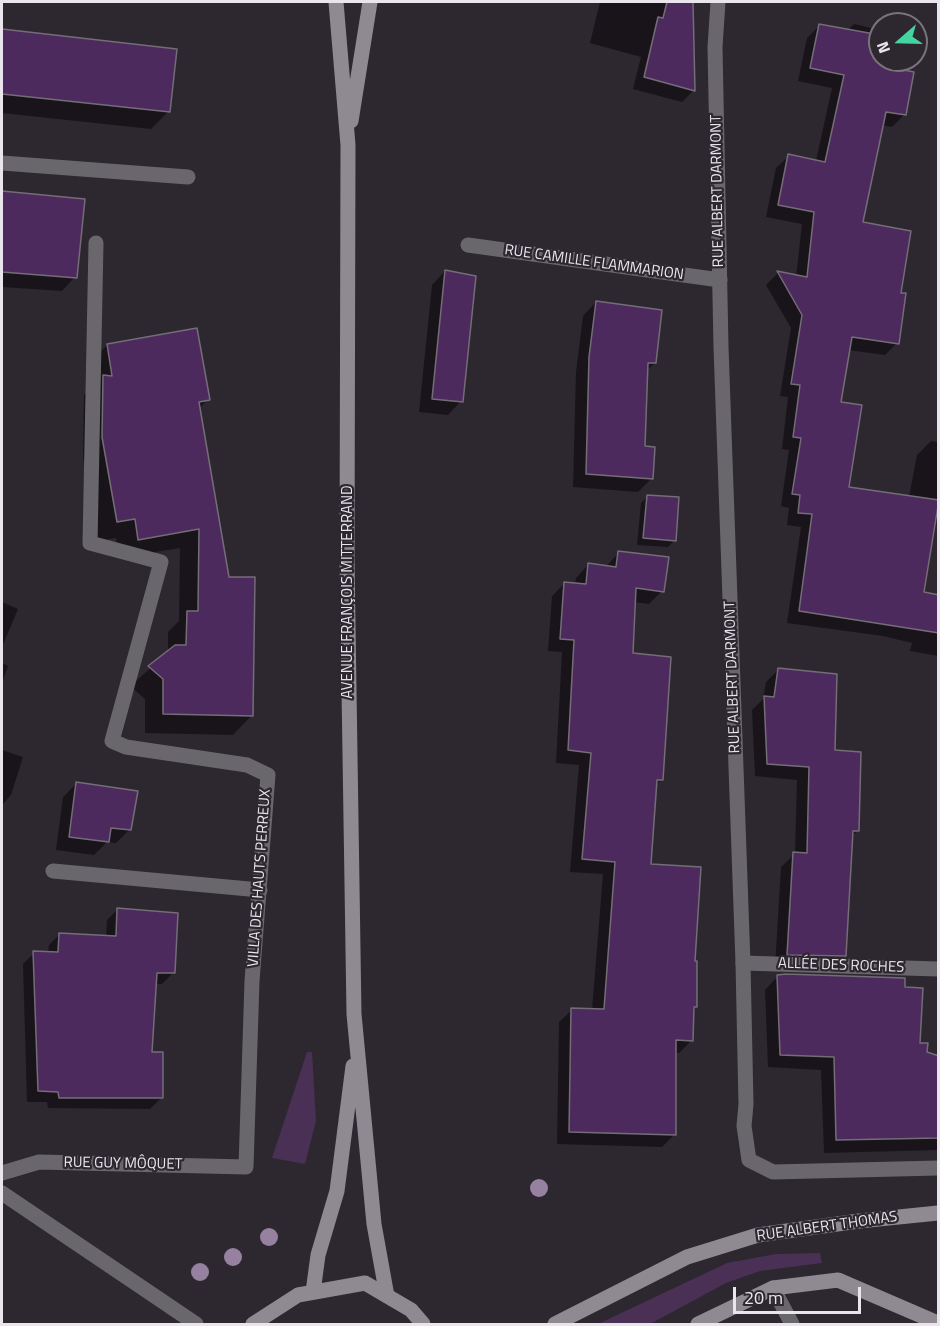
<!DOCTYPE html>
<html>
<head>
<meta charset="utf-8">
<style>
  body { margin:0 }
  #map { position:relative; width:940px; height:1326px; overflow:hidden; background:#2d2730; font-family:"Titillium Web",sans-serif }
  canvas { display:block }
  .frame { position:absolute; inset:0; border:3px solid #eae5ec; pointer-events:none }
  .north { position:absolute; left:868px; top:12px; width:60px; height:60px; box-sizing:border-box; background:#2d2730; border:2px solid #79737b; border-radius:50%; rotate:250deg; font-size:16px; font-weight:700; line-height:24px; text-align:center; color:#eae5ec }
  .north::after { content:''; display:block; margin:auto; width:21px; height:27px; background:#43d4a0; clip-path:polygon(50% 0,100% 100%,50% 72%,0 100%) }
  .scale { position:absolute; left:733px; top:1287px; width:128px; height:27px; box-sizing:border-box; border:3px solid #eae5ec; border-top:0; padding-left:8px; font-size:18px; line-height:21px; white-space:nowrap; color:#eae5ec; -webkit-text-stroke:4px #2d2730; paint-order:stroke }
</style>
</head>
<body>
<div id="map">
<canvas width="940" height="1326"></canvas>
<div class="frame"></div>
<div class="north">N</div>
<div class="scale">20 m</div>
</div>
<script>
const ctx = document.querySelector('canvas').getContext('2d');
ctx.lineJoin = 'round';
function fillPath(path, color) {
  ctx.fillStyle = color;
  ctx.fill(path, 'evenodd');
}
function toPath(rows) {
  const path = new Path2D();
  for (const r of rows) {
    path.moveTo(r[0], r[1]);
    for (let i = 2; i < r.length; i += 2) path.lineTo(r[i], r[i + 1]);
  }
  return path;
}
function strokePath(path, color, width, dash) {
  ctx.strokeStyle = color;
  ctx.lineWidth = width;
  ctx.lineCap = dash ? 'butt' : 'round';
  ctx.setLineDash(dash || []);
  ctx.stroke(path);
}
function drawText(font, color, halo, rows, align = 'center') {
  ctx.font = font + ' "Titillium Web",sans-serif';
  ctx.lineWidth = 4.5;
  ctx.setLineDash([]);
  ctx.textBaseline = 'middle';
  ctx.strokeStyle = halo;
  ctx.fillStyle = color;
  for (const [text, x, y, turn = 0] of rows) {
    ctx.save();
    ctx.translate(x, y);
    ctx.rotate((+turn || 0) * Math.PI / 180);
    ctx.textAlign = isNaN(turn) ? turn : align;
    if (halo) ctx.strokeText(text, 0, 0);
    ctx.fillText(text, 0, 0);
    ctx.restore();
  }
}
fillPath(toPath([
  [307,1052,312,1052,316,1121,305,1164,272,1158],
  [820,1253,822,1263,760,1271,726,1283,650,1324,598,1324,727,1263,776,1254]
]), '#4a3055');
fillPath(toPath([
  [600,2,692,2,693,91,682,102,633,89,641,57,590,43],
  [854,24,880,30,880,60,895,60,893,69,905,114,892,127,882,125,861,223,899,294,897,343,885,355,848,350,840,404,848,488,909,497,917,455,931,441,938,442,938,512,923,593,938,596,938,656,910,651,912,643,883,636,787,623,801,527,787,525,789,508,781,506,789,450,782,449,788,397,780,396,791,328,766,285,778,273,796,277,802,224,766,217,776,168,789,156,816,161,832,88,798,81,807,38,819,26,847,31],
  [2,31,175,50,169,111,151,129,2,113],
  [2,193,84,200,75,277,62,291,2,287],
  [445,271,461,401,448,415,419,412,432,285],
  [596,302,655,363,646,371,643,447,652,478,638,492,573,487,576,372,583,316],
  [107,345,208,399,199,409,252,715,233,735,145,733,145,699,130,686,168,653,168,632,179,621,180,548,119,558,116,538,98,541,83,457,84,395,92,388,88,365],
  [648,496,674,541,668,547,637,545,641,503],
  [619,552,662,591,649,604,634,602,632,654,661,780,656,785,649,865,693,963,695,1006,692,1040,679,1053,675,1053,675,1134,662,1147,557,1144,559,1022,572,1010,592,1010,603,874,570,872,579,765,556,763,562,652,548,651,552,596,565,583,575,585,576,578,588,565,606,567],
  [2,602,18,609,2,647],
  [2,663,8,666,2,683],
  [778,670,833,751,857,831,851,837,844,956,832,968,775,967,781,867,795,854,797,780,755,776,752,710,763,699,766,682],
  [2,750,23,757,11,795,2,805],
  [77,783,130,829,116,843,107,842,94,855,56,850,63,797],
  [118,909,173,973,162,984,155,984,150,1053,161,1098,150,1109,48,1108,47,1102,27,1102,23,964,34,953,48,953,49,945,60,934,106,937,107,920],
  [777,977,904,989,919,1044,926,1054,938,1058,938,1150,824,1153,821,1070,768,1067,765,990]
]), '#0007');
const building = toPath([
  [667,2,693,2,695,91,644,77,658,17,663,18,667,2],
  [819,24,880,35,880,60,896,60,894,68,914,72,906,115,886,112,863,222,911,231,901,293,906,293,899,344,852,337,841,402,862,405,849,487,939,500,924,592,939,595,939,633,799,611,812,514,798,513,800,495,792,494,801,438,793,437,800,385,791,384,802,315,777,271,807,277,814,212,778,205,788,154,825,162,844,75,810,68,819,24],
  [2,29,177,49,170,112,2,94,2,29],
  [2,191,85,199,77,278,2,272,2,191],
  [445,270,476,276,463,402,432,399,445,270],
  [596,301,662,310,656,363,648,363,645,446,655,447,653,479,586,474,589,357,596,301],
  [197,328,210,400,199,402,229,577,255,577,253,716,163,714,163,679,148,666,175,645,186,645,187,611,198,611,199,529,138,540,135,519,117,522,102,437,103,375,112,376,107,344,197,328],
  [647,495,679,497,676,541,643,538,647,495],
  [618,551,669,557,664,592,636,588,633,653,671,657,663,780,657,780,651,864,701,867,695,961,697,961,697,1007,694,1007,693,1041,676,1040,676,1135,569,1132,571,1008,604,1009,615,862,582,859,591,753,568,750,574,640,560,639,564,582,586,584,588,563,616,567,618,551],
  [778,668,837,674,835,750,861,752,859,831,853,831,846,956,787,955,793,852,807,853,809,767,767,764,764,696,774,697,778,668],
  [76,782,138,791,131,830,111,828,109,842,69,837,76,782],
  [117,908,178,913,175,973,157,973,152,1052,163,1052,163,1098,59,1098,58,1092,38,1091,33,951,58,952,59,933,116,936,117,908],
  [786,974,905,978,905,987,923,988,920,1043,928,1043,927,1052,939,1056,939,1138,836,1140,834,1057,780,1055,777,975,786,974]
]);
fillPath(building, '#4d2a5d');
strokePath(building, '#746d78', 1.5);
strokePath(toPath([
  [468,245,720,280],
  [53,871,260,890],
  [743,963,938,969],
  [2,1173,39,1162,246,1167,252,981,268,775,247,765,126,747,112,741,161,562,90,543,96,243]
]), '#6a676c', 15);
strokePath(toPath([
  [718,2,715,47,721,347,743,963,746,1104,744,1126,749,1160,773,1172,938,1168],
  [2,163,188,177],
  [2,1193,196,1324],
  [773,1288,792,1324]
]), '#6a676c', 15);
strokePath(toPath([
  [336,2,348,145,347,560,354,1014,374,1224,387,1296],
  [351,121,370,2],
  [313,1292,318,1255,337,1191,353,1066],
  [253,1324,298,1295,365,1283,411,1310,423,1324],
  [555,1324,687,1257,758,1235,859,1221,938,1213],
  [698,1324,773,1288,838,1280,938,1323]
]), '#8f8991', 15);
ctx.fillStyle = '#9682a0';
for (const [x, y] of [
  [539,1188],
  [269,1237],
  [233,1257],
  [200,1272]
]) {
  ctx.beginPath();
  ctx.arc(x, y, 9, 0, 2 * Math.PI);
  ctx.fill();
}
drawText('15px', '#eae5ec', '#2d2730', [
  ["RUE ALBERT DARMONT",718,191,-91],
  ["RUE CAMILLE FLAMMARION",594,263,8],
  ["AVENUE FRANÇOIS MITTERRAND",348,592,-90],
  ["RUE ALBERT DARMONT",733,677,-92],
  ["VILLA DES HAUTS PERREUX",260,878,-86],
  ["ALLÉE DES ROCHES",841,966,2],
  ["RUE GUY MÔQUET",123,1164,1],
  ["RUE ALBERT THOMAS",827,1227,-8]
]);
</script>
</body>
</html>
